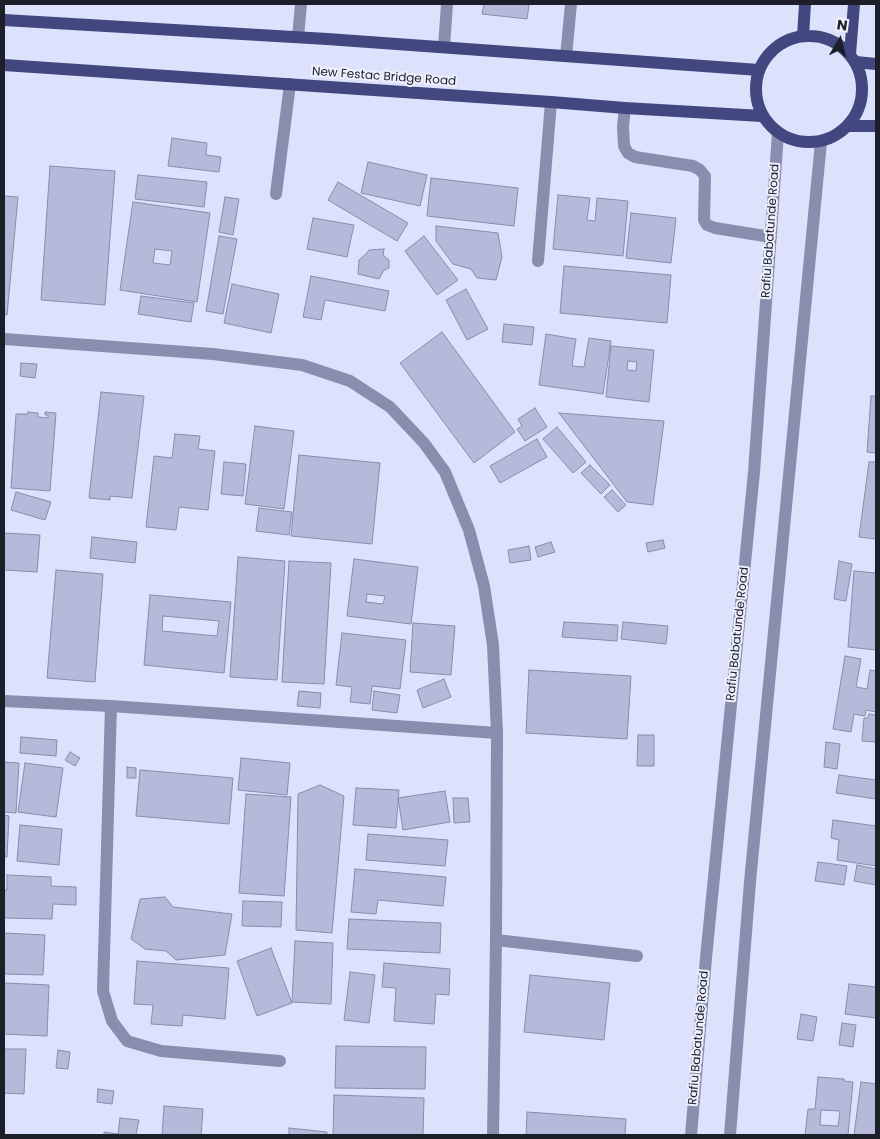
<!DOCTYPE html>
<html>
<head>
<meta charset="utf-8">
<style>
  body { margin:0 }
  #map { position:relative; width:880px; height:1139px; overflow:hidden; background:#dde2fc; font-family:Poppins,sans-serif }
  canvas { display:block }
  .frame { position:absolute; inset:0; border:5px solid #1c1e2a; pointer-events:none }
  .north { position:absolute; left:815px; top:15px; width:50px; height:50px; -webkit-text-stroke:4px #eef0fd; paint-order:stroke; rotate:8deg; font-size:14px; font-weight:700; line-height:20px; text-align:center; color:#1c1e2a }
  .north::after { content:''; display:block; margin:auto; width:18px; height:22px; background:#1c1e2a; clip-path:polygon(50% 0,100% 100%,50% 72%,0 100%) }
</style>
</head>
<body>
<div id="map">
<canvas width="880" height="1139"></canvas>
<div class="frame"></div>
<div class="north">N</div>
</div>
<script>
const ctx = document.querySelector('canvas').getContext('2d');
ctx.lineJoin = 'round';
function fillPath(path, color) {
  ctx.fillStyle = color;
  ctx.fill(path, 'evenodd');
}
function toPath(rows) {
  const path = new Path2D();
  for (const r of rows) {
    if (r.length === 3) {
      path.moveTo(r[0] + r[2], r[1]);
      path.arc(r[0], r[1], r[2], 0, 2 * Math.PI);
      continue;
    }
    path.moveTo(r[0], r[1]);
    for (let i = 2; i < r.length; i += 2) path.lineTo(r[i], r[i + 1]);
  }
  return path;
}
function strokePath(path, color, width, dash) {
  ctx.strokeStyle = color;
  ctx.lineWidth = width;
  ctx.lineCap = dash ? 'butt' : 'round';
  ctx.setLineDash(dash || []);
  ctx.stroke(path);
}
function drawText(font, color, halo, rows, align = 'center') {
  ctx.font = font + ' Poppins,sans-serif';
  ctx.lineWidth = 4;
  ctx.setLineDash([]);
  ctx.textBaseline = 'middle';
  ctx.strokeStyle = halo;
  ctx.fillStyle = color;
  for (const [text, x, y, turn = 0] of rows) {
    ctx.save();
    ctx.translate(x, y);
    ctx.rotate((+turn || 0) * Math.PI / 180);
    ctx.textAlign = isNaN(turn) ? turn : align;
    if (halo) ctx.strokeText(text, 0, 0);
    ctx.fillText(text, 0, 0);
    ctx.restore();
  }
}
const building = toPath([
  [484,4,518,4,529,5,527,19,482,14,484,4],
  [172,138,207,143,206,155,221,157,219,172,168,166,172,138],
  [368,162,427,175,420,206,361,193,368,162],
  [50,166,115,171,105,305,41,300,50,166],
  [138,175,207,182,204,207,135,199,138,175],
  [431,178,518,188,514,226,427,216,431,178],
  [338,182,408,223,397,241,328,200,338,182],
  [558,195,590,198,587,220,595,221,597,198,628,201,623,256,553,249,558,195],
  [4,196,18,197,7,315,4,315,4,196],
  [225,197,239,199,233,235,219,232,225,197],
  [133,202,210,213,197,302,120,290,133,202],
  [155,249,172,251,170,265,153,263,155,249],
  [631,213,676,218,671,263,626,258,631,213],
  [313,218,354,225,347,257,307,249,313,218],
  [436,226,498,233,502,257,496,280,477,278,471,269,453,264,436,241,436,226],
  [219,236,237,239,223,314,206,311,219,236],
  [424,236,458,280,437,295,405,251,424,236],
  [384,249,383,255,389,260,389,268,384,270,379,279,358,274,359,260,366,254,369,250,384,249],
  [564,266,671,275,667,323,560,313,564,266],
  [311,276,389,291,385,311,325,300,321,320,303,317,311,276],
  [232,284,279,294,271,333,224,323,232,284],
  [466,289,488,329,467,340,446,300,466,289],
  [141,296,194,303,191,322,138,314,141,296],
  [504,324,534,327,532,345,502,342,504,324],
  [442,332,515,432,474,463,400,363,442,332],
  [546,334,576,339,572,366,584,367,589,338,611,341,603,394,539,385,546,334],
  [611,346,654,350,649,402,606,397,611,346],
  [628,361,637,362,636,371,627,370,628,361],
  [21,363,37,364,35,378,20,376,21,363],
  [101,392,144,396,132,498,110,496,110,500,89,498,101,392],
  [871,396,876,396,876,453,867,452,871,396],
  [535,408,547,427,525,441,517,429,522,426,518,419,535,408],
  [28,412,38,413,38,417,48,418,48,415,45,415,45,412,56,413,50,491,11,488,16,414,28,414,28,412],
  [559,413,664,421,653,505,627,502,559,413],
  [255,426,294,431,284,509,245,504,255,426],
  [557,427,586,462,573,473,543,439,557,427],
  [175,434,200,436,198,449,215,451,208,510,179,507,176,530,146,527,154,456,172,458,175,434],
  [537,439,547,457,500,483,490,466,537,439],
  [299,455,380,463,372,544,291,536,299,455],
  [224,462,246,464,243,496,221,494,224,462],
  [869,462,876,462,876,539,859,537,869,462],
  [590,465,610,485,601,494,581,473,590,465],
  [612,490,626,505,618,512,604,497,612,490],
  [16,492,51,502,45,520,11,510,16,492],
  [259,508,292,512,289,535,256,531,259,508],
  [4,533,40,535,37,572,4,570,4,533],
  [92,537,137,542,135,563,90,558,92,537],
  [663,540,665,548,648,552,646,543,663,540],
  [551,542,555,552,538,557,535,547,551,542],
  [529,546,531,560,510,563,508,550,529,546],
  [238,557,285,561,277,680,230,677,238,557],
  [354,559,418,567,411,624,347,616,354,559],
  [367,594,385,596,383,604,366,602,367,594],
  [289,561,331,563,324,684,282,682,289,561],
  [839,561,852,564,846,601,834,599,839,561],
  [56,570,103,574,95,682,47,678,56,570],
  [854,571,876,573,876,650,848,647,854,571],
  [150,595,231,602,224,673,144,665,150,595],
  [163,616,219,621,217,636,162,631,163,616],
  [564,622,618,625,617,641,562,637,564,622],
  [623,622,668,626,666,644,621,639,623,622],
  [413,623,455,626,451,675,410,672,413,623],
  [342,633,406,640,400,689,372,686,370,704,350,702,352,687,336,685,342,633],
  [845,656,861,659,856,687,867,689,870,670,876,671,876,712,866,710,865,716,854,714,851,732,833,729,845,656],
  [529,670,631,676,627,739,526,733,529,670],
  [444,679,451,697,423,708,417,690,444,679],
  [299,691,321,693,320,708,297,706,299,691],
  [374,691,400,695,397,713,372,710,374,691],
  [869,714,876,715,876,742,862,741,864,718,868,718,869,714],
  [638,735,654,735,654,766,637,766,638,735],
  [21,737,57,740,56,756,20,753,21,737],
  [826,742,840,744,837,769,824,767,826,742],
  [70,752,80,758,75,766,65,760,70,752],
  [241,758,290,763,287,795,238,790,241,758],
  [4,762,19,763,16,813,4,812,4,762],
  [25,763,63,768,56,817,18,812,25,763],
  [127,767,136,768,136,778,127,778,127,767],
  [140,770,233,778,229,824,136,816,140,770],
  [839,775,876,780,876,799,836,793,839,775],
  [320,785,344,796,332,933,296,930,298,794,320,785],
  [356,788,399,790,396,828,353,825,356,788],
  [445,791,450,822,403,830,398,798,445,791],
  [246,794,291,797,284,896,239,893,246,794],
  [453,798,468,798,470,822,454,823,453,798],
  [4,815,9,816,7,857,4,857,4,815],
  [833,820,876,826,876,866,837,860,839,840,831,838,833,820],
  [20,825,62,829,59,865,17,861,20,825],
  [368,834,448,840,445,866,366,860,368,834],
  [818,862,847,866,844,885,815,881,818,862],
  [857,865,876,869,876,885,854,881,857,865],
  [355,869,446,877,443,906,378,900,376,914,351,912,355,869],
  [7,875,51,877,51,886,76,887,76,905,53,904,52,919,4,918,4,890,7,890,7,875],
  [165,897,173,907,232,914,225,955,176,960,166,951,145,949,131,939,140,899,165,897],
  [243,901,282,902,281,927,242,926,243,901],
  [349,919,441,923,440,953,347,949,349,919],
  [4,933,45,935,43,975,4,974,4,933],
  [295,941,333,943,331,1004,292,1002,295,941],
  [271,948,292,1003,257,1016,237,961,271,948],
  [137,961,229,968,225,1019,183,1015,182,1026,151,1024,153,1005,134,1004,137,961],
  [384,963,450,969,449,995,436,994,434,1024,394,1021,396,988,382,987,384,963],
  [350,972,375,975,369,1023,344,1020,350,972],
  [530,975,610,983,604,1040,524,1032,530,975],
  [4,983,49,985,47,1036,4,1034,4,983],
  [849,984,876,987,876,1018,845,1014,849,984],
  [801,1014,817,1017,813,1041,797,1039,801,1014],
  [842,1023,856,1025,853,1047,839,1045,842,1023],
  [336,1046,426,1047,425,1089,335,1088,336,1046],
  [4,1049,26,1049,24,1094,4,1093,4,1049],
  [58,1050,70,1052,68,1069,56,1068,58,1050],
  [818,1077,844,1079,844,1081,853,1082,848,1135,805,1135,808,1109,815,1109,818,1077],
  [821,1110,840,1111,838,1126,820,1125,821,1110],
  [861,1082,876,1084,876,1135,854,1135,861,1082],
  [98,1089,114,1091,112,1104,97,1102,98,1089],
  [334,1095,424,1098,423,1135,333,1135,334,1095],
  [164,1106,203,1109,201,1135,162,1135,164,1106],
  [527,1112,626,1119,625,1135,526,1135,527,1112],
  [120,1118,139,1120,136,1135,138,1135,104,1135,104,1132,118,1134,120,1118],
  [289,1128,327,1132,327,1135,289,1135,289,1128]
]);
fillPath(building, '#b5bada');
strokePath(building, '#878caa', 1);
strokePath(toPath([
  [298,37,301,4],
  [444,47,447,4],
  [566,56,571,4],
  [625,108,623,126,624,146,628,153,635,157,693,166,700,170,705,176,704,220,707,225,715,228,771,237],
  [276,194,290,84],
  [538,261,551,102],
  [4,339,213,354,302,365,350,381,390,407,424,443,445,472,469,530,484,586,493,645,497,733,496,940,493,1135],
  [4,701,111,706,497,733],
  [111,706,103,991,112,1021,127,1041,161,1051,280,1061],
  [496,940,637,956],
  [691,1135,706,958,754,472,778,133],
  [730,1135,750,882,821,142]
]), '#898eaf', 12);
strokePath(toPath([
  [4,20,327,39,759,70],
  [809,89,53],
  [803,36,805,4],
  [850,54,854,4],
  [856,62,876,64],
  [4,65,551,102,625,108,762,116],
  [849,126,876,126]
]), '#42477f', 12);
drawText('12px', '#1c1e2a', '#eef0fd', [
  ["New Festac Bridge Road",384,77,4],
  ["Rafiu Babatunde Road",771,231,-86],
  ["Rafiu Babatunde Road",738,634,-84],
  ["Rafiu Babatunde Road",699,1038,-85]
]);
</script>
</body>
</html>
